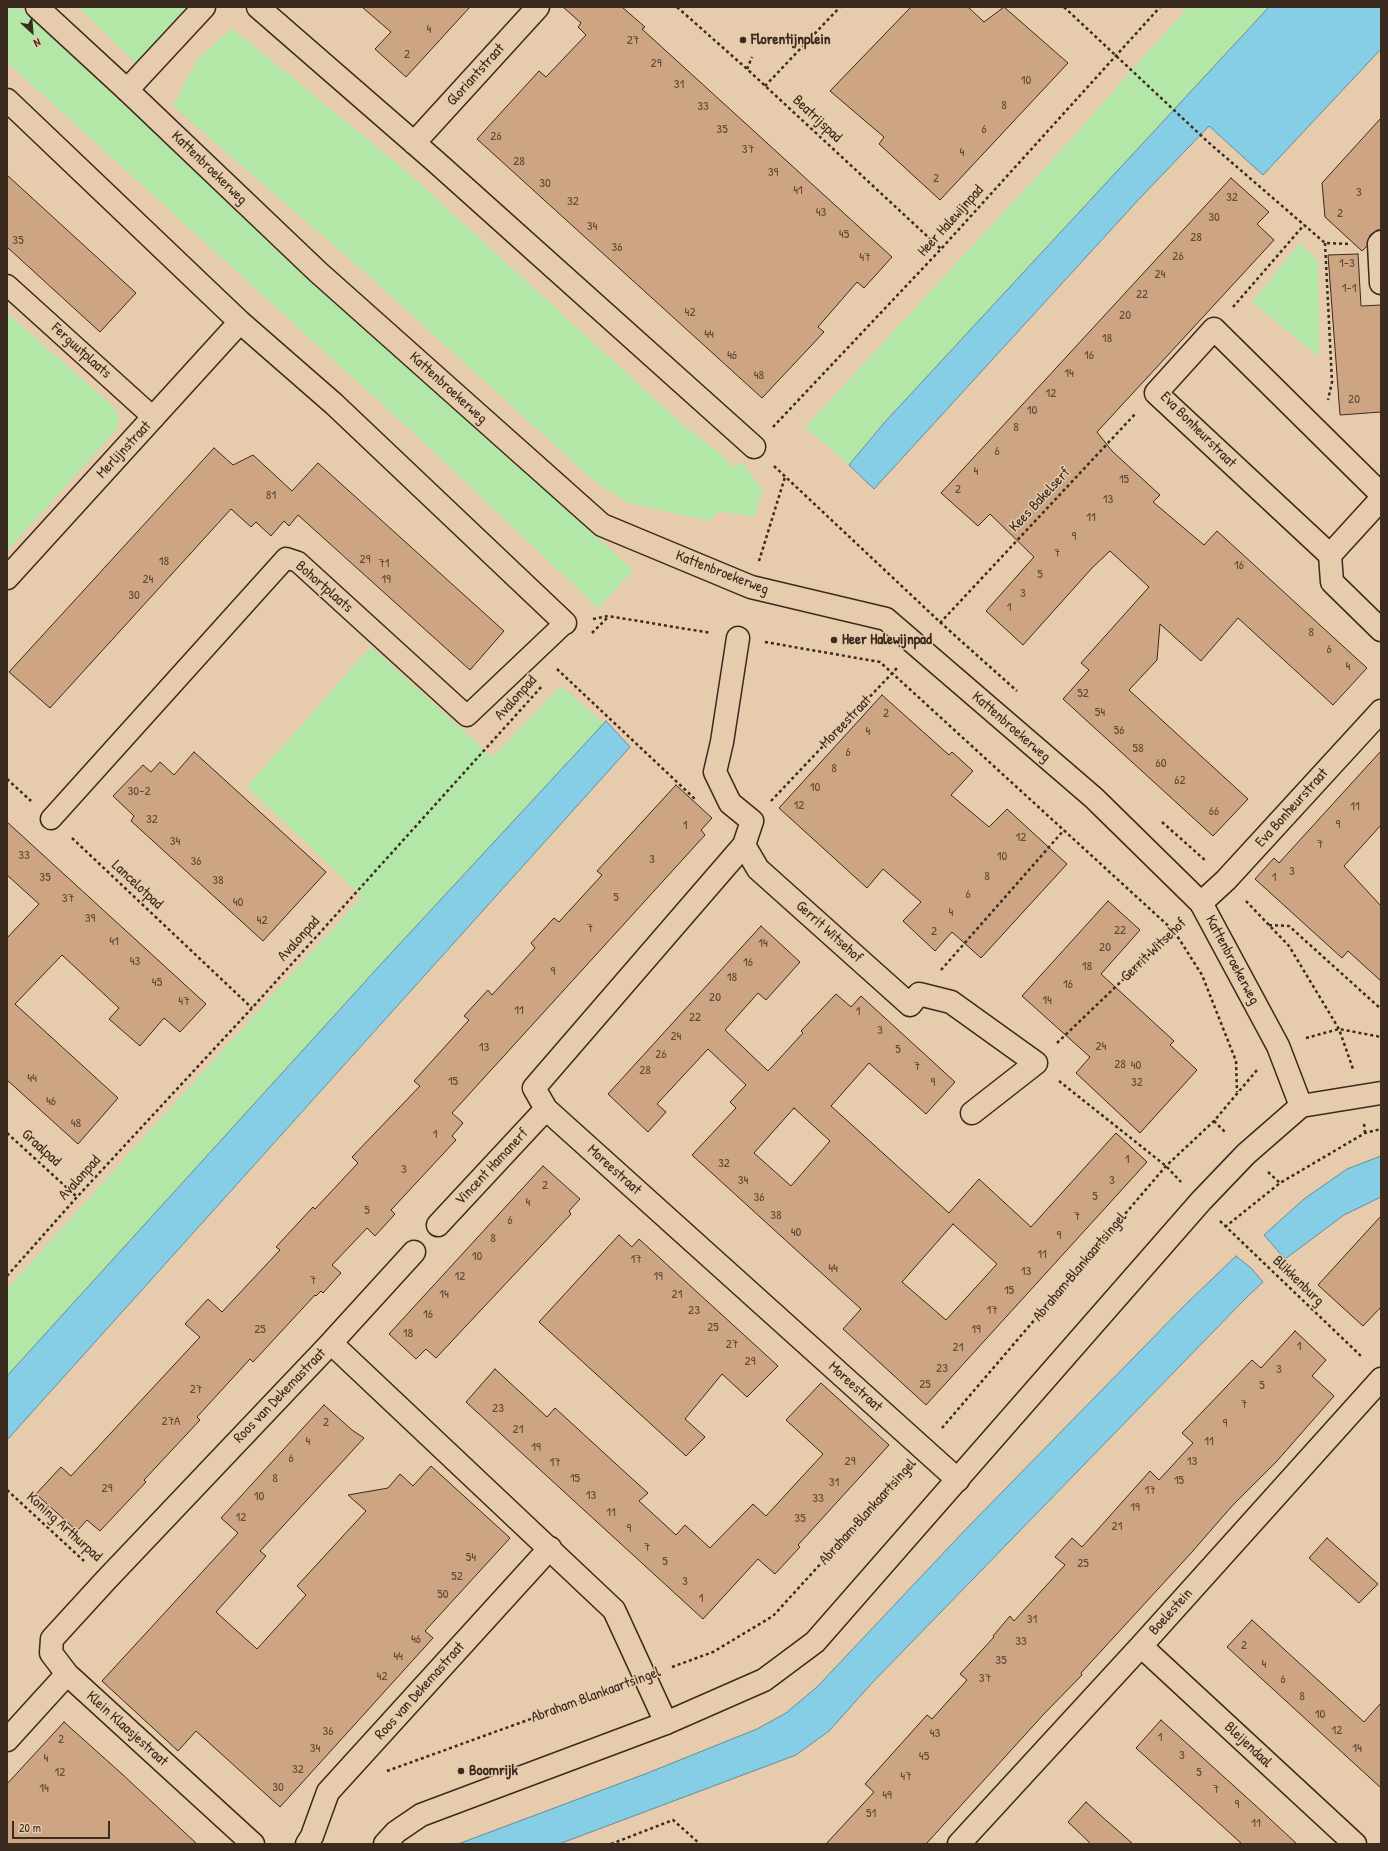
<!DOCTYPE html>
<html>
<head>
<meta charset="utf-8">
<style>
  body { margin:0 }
  #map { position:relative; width:1388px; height:1851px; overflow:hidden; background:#e6cbad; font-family:"Patrick Hand",sans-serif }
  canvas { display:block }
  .frame { position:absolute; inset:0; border:8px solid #3b2a1e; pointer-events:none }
  .north { position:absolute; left:12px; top:12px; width:40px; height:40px; -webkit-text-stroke:3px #e6cbad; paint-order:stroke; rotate:154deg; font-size:11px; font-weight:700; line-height:16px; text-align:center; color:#3b2a1e }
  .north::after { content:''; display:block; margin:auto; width:14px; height:18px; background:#3b2a1e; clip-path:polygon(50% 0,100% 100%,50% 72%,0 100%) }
  .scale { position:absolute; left:12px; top:1821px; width:98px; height:18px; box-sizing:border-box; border:2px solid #3b2a1e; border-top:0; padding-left:5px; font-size:12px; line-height:14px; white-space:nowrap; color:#3b2a1e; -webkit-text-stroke:3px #e6cbad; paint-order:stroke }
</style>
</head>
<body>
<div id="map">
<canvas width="1388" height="1851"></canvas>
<div class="frame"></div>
<div class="north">N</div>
<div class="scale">20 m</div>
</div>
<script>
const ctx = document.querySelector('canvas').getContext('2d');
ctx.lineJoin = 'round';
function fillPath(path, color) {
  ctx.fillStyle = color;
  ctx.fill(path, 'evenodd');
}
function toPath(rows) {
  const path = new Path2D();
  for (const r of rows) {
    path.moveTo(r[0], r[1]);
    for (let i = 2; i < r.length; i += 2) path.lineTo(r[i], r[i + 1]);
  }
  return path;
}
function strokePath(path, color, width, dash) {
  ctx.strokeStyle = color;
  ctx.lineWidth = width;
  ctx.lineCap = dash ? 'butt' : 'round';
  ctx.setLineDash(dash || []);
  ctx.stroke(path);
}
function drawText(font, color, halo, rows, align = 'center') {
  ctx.font = font + ' "Patrick Hand",sans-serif';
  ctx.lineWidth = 3;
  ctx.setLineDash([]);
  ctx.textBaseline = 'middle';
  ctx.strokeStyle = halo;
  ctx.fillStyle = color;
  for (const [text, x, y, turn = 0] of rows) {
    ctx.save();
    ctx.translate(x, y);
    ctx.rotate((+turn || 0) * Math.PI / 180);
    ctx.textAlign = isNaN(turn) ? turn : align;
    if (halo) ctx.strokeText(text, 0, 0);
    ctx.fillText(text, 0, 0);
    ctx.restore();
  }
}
fillPath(toPath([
  [7,7,20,7,187,163,633,570,598,608,418,437,7,62],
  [78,7,202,7,141,68],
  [1188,7,1269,7,884,423,849,465,805,427,1063,148],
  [232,28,404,169,681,423,718,452,734,467,742,462,762,490,755,517,719,511,709,521,629,503,602,487,581,469,379,285,173,106,197,60],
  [1300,243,1318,261,1319,357,1252,302],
  [7,313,113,406,119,418,118,428,7,551],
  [371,646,492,757,561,686,604,723,382,963,7,1376,7,1289,362,896,247,787]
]), '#b3e7a8');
const water = toPath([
  [1269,7,1381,7,1381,49,1263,175,1209,126,1141,197,874,489,849,465,884,423,1269,7],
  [606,721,630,747,7,1440,7,1376,382,963,606,721],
  [1381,1156,1381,1197,1344,1215,1285,1259,1264,1235,1304,1199,1347,1169,1381,1156],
  [1236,1256,1251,1268,1263,1282,1245,1299,872,1683,829,1731,796,1755,559,1844,458,1844,645,1774,757,1729,786,1713,817,1687,966,1529,1185,1305,1236,1256]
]);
fillPath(water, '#85cee5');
strokePath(water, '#678c95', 1);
const building = toPath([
  [362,7,470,7,406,77,375,49,391,32,362,7],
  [563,7,622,7,645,27,642,29,892,257,864,288,857,282,818,327,824,332,762,398,477,139,539,71,546,77,586,35,578,27,581,23,563,7],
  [911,7,968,7,984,22,1004,7,1068,63,940,200,879,144,884,137,830,91,911,7],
  [1381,118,1381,230,1377,230,1370,235,1367,246,1362,251,1325,217,1322,183,1381,118],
  [7,175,136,293,100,332,7,247,7,175],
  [1231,178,1269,212,1257,224,1274,240,1097,432,1112,451,1160,495,1153,502,1204,545,1217,531,1367,668,1333,705,1238,618,1201,661,1160,624,1157,660,1129,690,1248,799,1213,836,1063,699,1089,670,1081,663,1149,587,1110,551,1092,568,1023,645,986,611,1034,557,990,514,978,526,941,493,1231,178],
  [1358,254,1361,306,1381,305,1381,412,1340,415,1328,255,1358,254],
  [214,448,233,465,253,455,292,491,318,463,504,631,470,670,298,515,289,526,284,521,271,536,256,522,251,527,231,509,50,708,9,672,214,448],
  [882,695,949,755,952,752,973,771,951,795,989,827,1007,809,1067,864,981,958,952,932,935,951,903,921,921,902,883,869,867,888,779,808,882,695],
  [1381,751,1381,825,1344,866,1381,906,1381,981,1348,951,1342,958,1255,879,1274,858,1279,863,1381,751],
  [194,752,326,872,263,941,131,821,134,816,113,796,143,765,151,772,160,762,174,775,194,752],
  [676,785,712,818,701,830,705,835,452,1113,463,1123,452,1136,456,1140,391,1210,395,1214,375,1236,367,1228,332,1265,341,1273,323,1293,321,1291,316,1296,315,1295,253,1362,250,1359,197,1417,200,1420,144,1480,146,1482,100,1531,87,1520,77,1531,36,1494,61,1467,71,1476,200,1337,185,1324,208,1299,222,1312,280,1250,276,1247,313,1207,315,1209,358,1163,352,1157,420,1086,414,1081,469,1020,464,1016,488,990,492,995,514,971,535,948,531,943,554,918,559,922,602,875,597,871,676,785],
  [7,822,206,1004,180,1032,164,1018,140,1046,109,1019,119,1008,62,955,15,1004,118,1098,78,1144,7,1080,7,938,39,904,7,875,7,822],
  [1108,901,1140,930,1101,974,1174,1041,1170,1045,1197,1070,1140,1133,1076,1073,1090,1057,1022,996,1108,901],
  [761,926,800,962,766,1000,758,993,725,1030,768,1071,803,1033,801,1031,836,994,851,1007,861,996,955,1082,926,1114,869,1063,831,1106,949,1213,979,1179,1031,1227,1116,1133,1147,1162,926,1405,843,1329,861,1309,692,1155,736,1108,730,1102,746,1085,708,1049,657,1104,666,1112,648,1132,608,1094,761,926],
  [794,1108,830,1141,791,1186,754,1153,794,1108],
  [953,1224,997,1264,946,1320,902,1282,953,1224],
  [543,1166,580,1199,569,1211,571,1214,436,1358,426,1349,416,1359,389,1334,543,1166],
  [1381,1216,1381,1307,1363,1326,1318,1285,1381,1216],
  [619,1235,632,1247,639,1239,778,1366,747,1397,722,1374,685,1419,705,1437,686,1456,539,1322,619,1235],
  [1295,1331,1326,1360,1312,1376,1334,1396,1277,1461,1232,1506,1192,1552,1081,1673,1082,1675,1043,1715,926,1844,826,1844,874,1792,865,1784,927,1715,932,1719,949,1700,967,1680,960,1674,994,1637,993,1636,1010,1616,1014,1621,1065,1565,1055,1557,1072,1538,1082,1547,1150,1471,1159,1480,1193,1443,1182,1433,1252,1360,1261,1368,1295,1331],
  [495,1369,547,1417,555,1408,628,1475,648,1493,639,1501,676,1535,685,1525,710,1548,753,1504,766,1516,823,1454,786,1420,821,1383,889,1445,798,1545,800,1547,775,1574,758,1559,703,1619,466,1402,495,1369],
  [324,1405,352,1430,364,1438,260,1551,266,1556,216,1612,257,1649,306,1595,297,1586,366,1511,348,1495,388,1488,400,1474,413,1486,431,1466,510,1538,425,1631,433,1638,280,1807,196,1731,178,1751,102,1681,238,1533,221,1518,324,1405],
  [1327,1538,1378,1584,1359,1603,1309,1558,1327,1538],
  [1252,1620,1364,1722,1381,1703,1381,1788,1227,1647,1252,1620],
  [1161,1720,1255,1805,1297,1844,1242,1844,1136,1748,1161,1720],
  [64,1722,122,1774,197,1844,7,1844,7,1784,64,1722],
  [1086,1802,1099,1814,1133,1844,1091,1844,1068,1822,1086,1802]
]);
fillPath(building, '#cda583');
strokePath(building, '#3b2a1e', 1);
const lane = toPath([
  [7,285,154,418],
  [51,819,286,558,298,562,467,716,565,623]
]);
const street = toPath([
  [258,7,435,161,754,447],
  [127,90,204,7],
  [7,100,240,322,334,404,565,623],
  [414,143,538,7],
  [1381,242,1379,244,1381,283],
  [1381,494,1214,329,1156,393,1330,555,1381,499],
  [1330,555,1332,582,1381,630],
  [7,578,240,322],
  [738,638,722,742,715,772,730,803,752,821,744,845,534,1088,546,1109,958,1480],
  [744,845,758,869,910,1005,919,994,951,1002,1036,1063,972,1113],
  [1201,903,1226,880,1381,711],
  [1301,1106,1381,1093],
  [438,1225,546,1109],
  [331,1343,414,1252],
  [1141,1646,1355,1844],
  [7,1740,67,1674],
  [253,1844,67,1674,51,1653,52,1639,106,1580,331,1343,614,1610,666,1723],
  [307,1844,312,1836,328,1792,550,1548],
  [959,1844,1141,1646,1381,1379]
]);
const secondary = toPath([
  [37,7,127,90,318,272,602,525,751,587,886,619,1094,798,1201,903,1278,1046,1301,1106,1246,1154,1201,1201,815,1642,764,1680,666,1723,421,1815,396,1832,385,1844]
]);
strokePath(lane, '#3b2a1e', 23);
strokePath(street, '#3b2a1e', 25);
strokePath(secondary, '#3b2a1e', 25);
strokePath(toPath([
  [677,7,747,69,941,249],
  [1064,7,1208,142,1325,243,1350,244],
  [747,69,752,57],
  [765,86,840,7],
  [1325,243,1332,382,1328,400],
  [1233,307,1304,225],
  [773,427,941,249,1160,7],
  [774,466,941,623,1017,691],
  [759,561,785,477],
  [593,619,608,616,711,633],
  [940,623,1136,413],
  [592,633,608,617],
  [765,642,880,662,1174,931,1202,975,1236,1061,1237,1092],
  [557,669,695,799],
  [7,779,31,801],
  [771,801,898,667],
  [1162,822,1206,861],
  [72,838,252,1008],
  [1246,901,1289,946,1339,1029,1353,1069],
  [1269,925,1289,926,1381,1009],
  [941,970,1064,830],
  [1306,1038,1339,1029,1381,1037],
  [1057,1043,1180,925],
  [1059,1081,1166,1166,1181,1182],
  [1214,1121,1226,1133],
  [1364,1124,1365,1133],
  [7,1133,77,1197],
  [1268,1172,1280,1183],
  [1220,1221,1362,1357],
  [1225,1227,1280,1183,1365,1133,1381,1129],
  [7,1276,77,1197,252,1008,543,685],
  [942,1428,1166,1166,1214,1121,1257,1070],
  [7,1490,84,1561],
  [672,1667,713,1652,773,1616,906,1470],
  [387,1771,619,1687],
  [611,1844,673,1820,700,1844]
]), '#3b2a1e', 2.5, [3, 3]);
strokePath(lane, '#e6cbad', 20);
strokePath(street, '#e6cbad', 22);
strokePath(secondary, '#e6cbad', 22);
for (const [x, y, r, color] of [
  [743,40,4,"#3b2a1e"],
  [834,640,4,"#3b2a1e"],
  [461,1771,4,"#3b2a1e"]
]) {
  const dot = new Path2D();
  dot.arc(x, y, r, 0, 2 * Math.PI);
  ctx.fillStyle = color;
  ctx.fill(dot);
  strokePath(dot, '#e6cbad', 1.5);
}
drawText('13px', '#604937', null, [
  ["4",429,30],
  ["27",633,41],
  ["2",407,55],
  ["29",656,64],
  ["10",1026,81],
  ["31",679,85],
  ["8",1004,106],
  ["33",703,107],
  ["35",722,130],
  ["6",984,130],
  ["26",496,137],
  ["37",748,150],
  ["4",962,153],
  ["28",519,162],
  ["39",773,173],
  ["2",936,179],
  ["30",545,184],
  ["41",798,191],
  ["3",1359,193],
  ["32",1232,198],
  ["32",573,202],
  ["43",821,213],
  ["2",1340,214],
  ["30",1214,218],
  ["34",592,227],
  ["45",844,235],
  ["28",1196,238],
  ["35",18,241],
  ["36",617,248],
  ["26",1178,257],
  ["47",865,258],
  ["1-3",1347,264],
  ["24",1160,275],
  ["1-1",1349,289],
  ["22",1142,295],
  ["42",690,313],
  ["20",1125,316],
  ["44",709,335],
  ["18",1107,339],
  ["46",732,356],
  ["16",1089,356],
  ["14",1069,374],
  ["48",759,376],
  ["12",1051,394],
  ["20",1354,400],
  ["10",1032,411],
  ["8",1016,428],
  ["6",997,452],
  ["4",976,472],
  ["15",1124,480],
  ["2",958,490],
  ["81",271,496],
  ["13",1108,500],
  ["11",1091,518],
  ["9",1074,537],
  ["7",1057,554],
  ["29",365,560],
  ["18",164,562],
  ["71",384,564],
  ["16",1239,566],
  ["5",1040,575],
  ["24",148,580],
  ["19",386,580],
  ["3",1023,594],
  ["30",134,596],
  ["1",1009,608],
  ["8",1311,633],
  ["6",1329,650],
  ["4",1348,667],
  ["52",1083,694],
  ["54",1100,713],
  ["2",886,714],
  ["56",1119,731],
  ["4",868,732],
  ["58",1138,749],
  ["6",848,753],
  ["60",1161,764],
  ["8",834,769],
  ["62",1180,781],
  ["10",815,788],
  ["30-2",139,792],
  ["12",799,806],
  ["11",1355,807],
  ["66",1214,812],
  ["32",152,820],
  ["9",1338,825],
  ["1",685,826],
  ["12",1021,838],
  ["34",175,842],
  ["7",1320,845],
  ["33",24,856],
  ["10",1002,857],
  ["3",652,860],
  ["36",196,862],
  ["3",1292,872],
  ["8",987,877],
  ["35",45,878],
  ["1",1274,878],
  ["38",218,881],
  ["6",968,895],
  ["5",616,898],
  ["37",68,899],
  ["40",238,903],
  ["4",951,913],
  ["39",90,919],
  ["42",262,921],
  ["7",590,929],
  ["22",1120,931],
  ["2",934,932],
  ["41",114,942],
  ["14",763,944],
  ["20",1105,948],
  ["43",135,962],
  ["16",748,963],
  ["18",1087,967],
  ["9",553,972],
  ["18",732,978],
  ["45",157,983],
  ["16",1068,985],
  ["20",715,998],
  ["14",1047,1001],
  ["47",184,1002],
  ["11",519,1011],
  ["1",858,1012],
  ["22",695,1018],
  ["3",880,1031],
  ["24",676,1037],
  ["24",1101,1047],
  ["13",484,1048],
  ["5",898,1050],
  ["26",661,1055],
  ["28",1120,1065],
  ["40",1136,1066],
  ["7",917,1067],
  ["28",645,1071],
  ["44",32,1079],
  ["15",453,1082],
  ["9",933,1083],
  ["32",1137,1083],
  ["46",51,1102],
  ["48",76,1124],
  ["1",435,1135],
  ["1",1127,1160],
  ["32",724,1164],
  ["3",404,1170],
  ["34",743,1181],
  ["3",1112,1181],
  ["2",545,1186],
  ["5",1095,1197],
  ["36",759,1198],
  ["4",528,1203],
  ["5",367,1211],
  ["38",776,1216],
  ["7",1077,1217],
  ["6",510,1221],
  ["40",796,1233],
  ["9",1059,1236],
  ["8",493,1239],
  ["11",1042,1255],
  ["10",477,1257],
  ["17",636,1260],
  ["44",833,1269],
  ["13",1026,1272],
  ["12",460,1277],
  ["19",658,1277],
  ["7",313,1281],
  ["15",1009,1291],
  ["14",444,1295],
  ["21",677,1295],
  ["23",694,1311],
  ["17",992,1311],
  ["16",428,1315],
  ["25",713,1328],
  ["25",260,1330],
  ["19",976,1330],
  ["18",408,1334],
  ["27",732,1345],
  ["1",1299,1347],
  ["21",958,1348],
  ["29",750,1362],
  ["23",942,1369],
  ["3",1279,1370],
  ["25",925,1385],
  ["5",1262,1386],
  ["27",196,1390],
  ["7",1244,1405],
  ["23",498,1409],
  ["27A",171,1422],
  ["2",326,1423],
  ["9",1225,1424],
  ["21",518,1430],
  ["4",308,1442],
  ["11",1209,1442],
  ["19",536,1448],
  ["6",291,1459],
  ["29",850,1462],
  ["13",1192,1462],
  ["17",555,1463],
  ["8",275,1479],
  ["15",575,1479],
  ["15",1179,1481],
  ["31",834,1483],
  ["29",107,1489],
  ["17",1150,1491],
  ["13",591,1496],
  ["10",259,1497],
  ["33",818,1499],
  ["19",1135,1508],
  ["11",611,1513],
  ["12",241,1518],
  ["35",800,1519],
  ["21",1117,1527],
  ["9",629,1529],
  ["7",647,1548],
  ["54",471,1558],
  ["5",665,1562],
  ["25",1083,1564],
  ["52",457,1577],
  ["3",685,1582],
  ["50",443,1595],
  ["1",701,1599],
  ["31",1032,1620],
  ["46",416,1640],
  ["33",1021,1642],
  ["2",1244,1646],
  ["44",398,1657],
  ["35",1001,1661],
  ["4",1264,1665],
  ["42",382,1677],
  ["37",985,1679],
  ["6",1283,1680],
  ["8",1302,1697],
  ["10",1320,1715],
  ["12",1337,1731],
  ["36",328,1732],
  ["43",935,1734],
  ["1",1160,1738],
  ["2",61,1740],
  ["34",315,1749],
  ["14",1357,1749],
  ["3",1182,1756],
  ["45",924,1757],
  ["4",46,1759],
  ["32",298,1770],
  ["12",60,1773],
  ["5",1199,1773],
  ["47",906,1777],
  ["30",278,1788],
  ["14",44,1789],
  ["7",1216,1790],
  ["49",887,1796],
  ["9",1237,1805],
  ["51",871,1814],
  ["11",1256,1824]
]);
drawText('bold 15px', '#3b2a1e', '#e6cbad', [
  ["Florentijnplein",751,40],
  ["Heer Halewijnpad",842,640],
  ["Boomrijk",469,1771]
], 'left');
drawText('15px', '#3b2a1e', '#e6cbad', [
  ["Gloriantstraat",476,75,-48],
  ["Beatrijspad",817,119,43],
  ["Kattenbroekerweg",209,168,44],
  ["Heer Halewijnpad",951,221,-48],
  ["Ferguutplaats",81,351,42],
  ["Kattenbroekerweg",448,388,42],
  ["Eva Bonheurstraat",1198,430,45],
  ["Merlijnstraat",124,450,-47],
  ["Kees Bakelserf",1040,500,-47],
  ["Kattenbroekerweg",722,573,21],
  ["Bohortplaats",324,587,41],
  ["Avalonpad",516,698,-48],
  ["Moreestraat",846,722,-46],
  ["Kattenbroekerweg",1011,727,41],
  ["Eva Bonheurstraat",1292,808,-48],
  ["Lancelotpad",137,885,43],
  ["Gerrit Witsehof",829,932,42],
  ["Avalonpad",299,939,-48],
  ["Gerrit Witsehof",1154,950,-44],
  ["Kattenbroekerweg",1232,960,62],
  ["Graalpad",41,1148,42],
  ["Vincent Hamanerf",492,1167,-47],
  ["Moreestraat",614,1170,42],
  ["Avalonpad",80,1178,-48],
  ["Abraham Blankaartsingel",1080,1267,-50],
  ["Blikkenburg",1298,1281,44],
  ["Moreestraat",855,1387,42],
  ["Roos van Dekemastraat",280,1396,-46],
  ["Abraham Blankaartsingel",868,1512,-48],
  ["Koning Arthurpad",64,1527,42],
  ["Boelestein",1171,1612,-48],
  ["Roos van Dekemastraat",420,1691,-48],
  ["Abraham Blankaartsingel",596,1695,-20],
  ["Klein Klaasjestraat",127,1729,42],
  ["Bleijendaal",1248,1745,43]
]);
</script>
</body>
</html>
